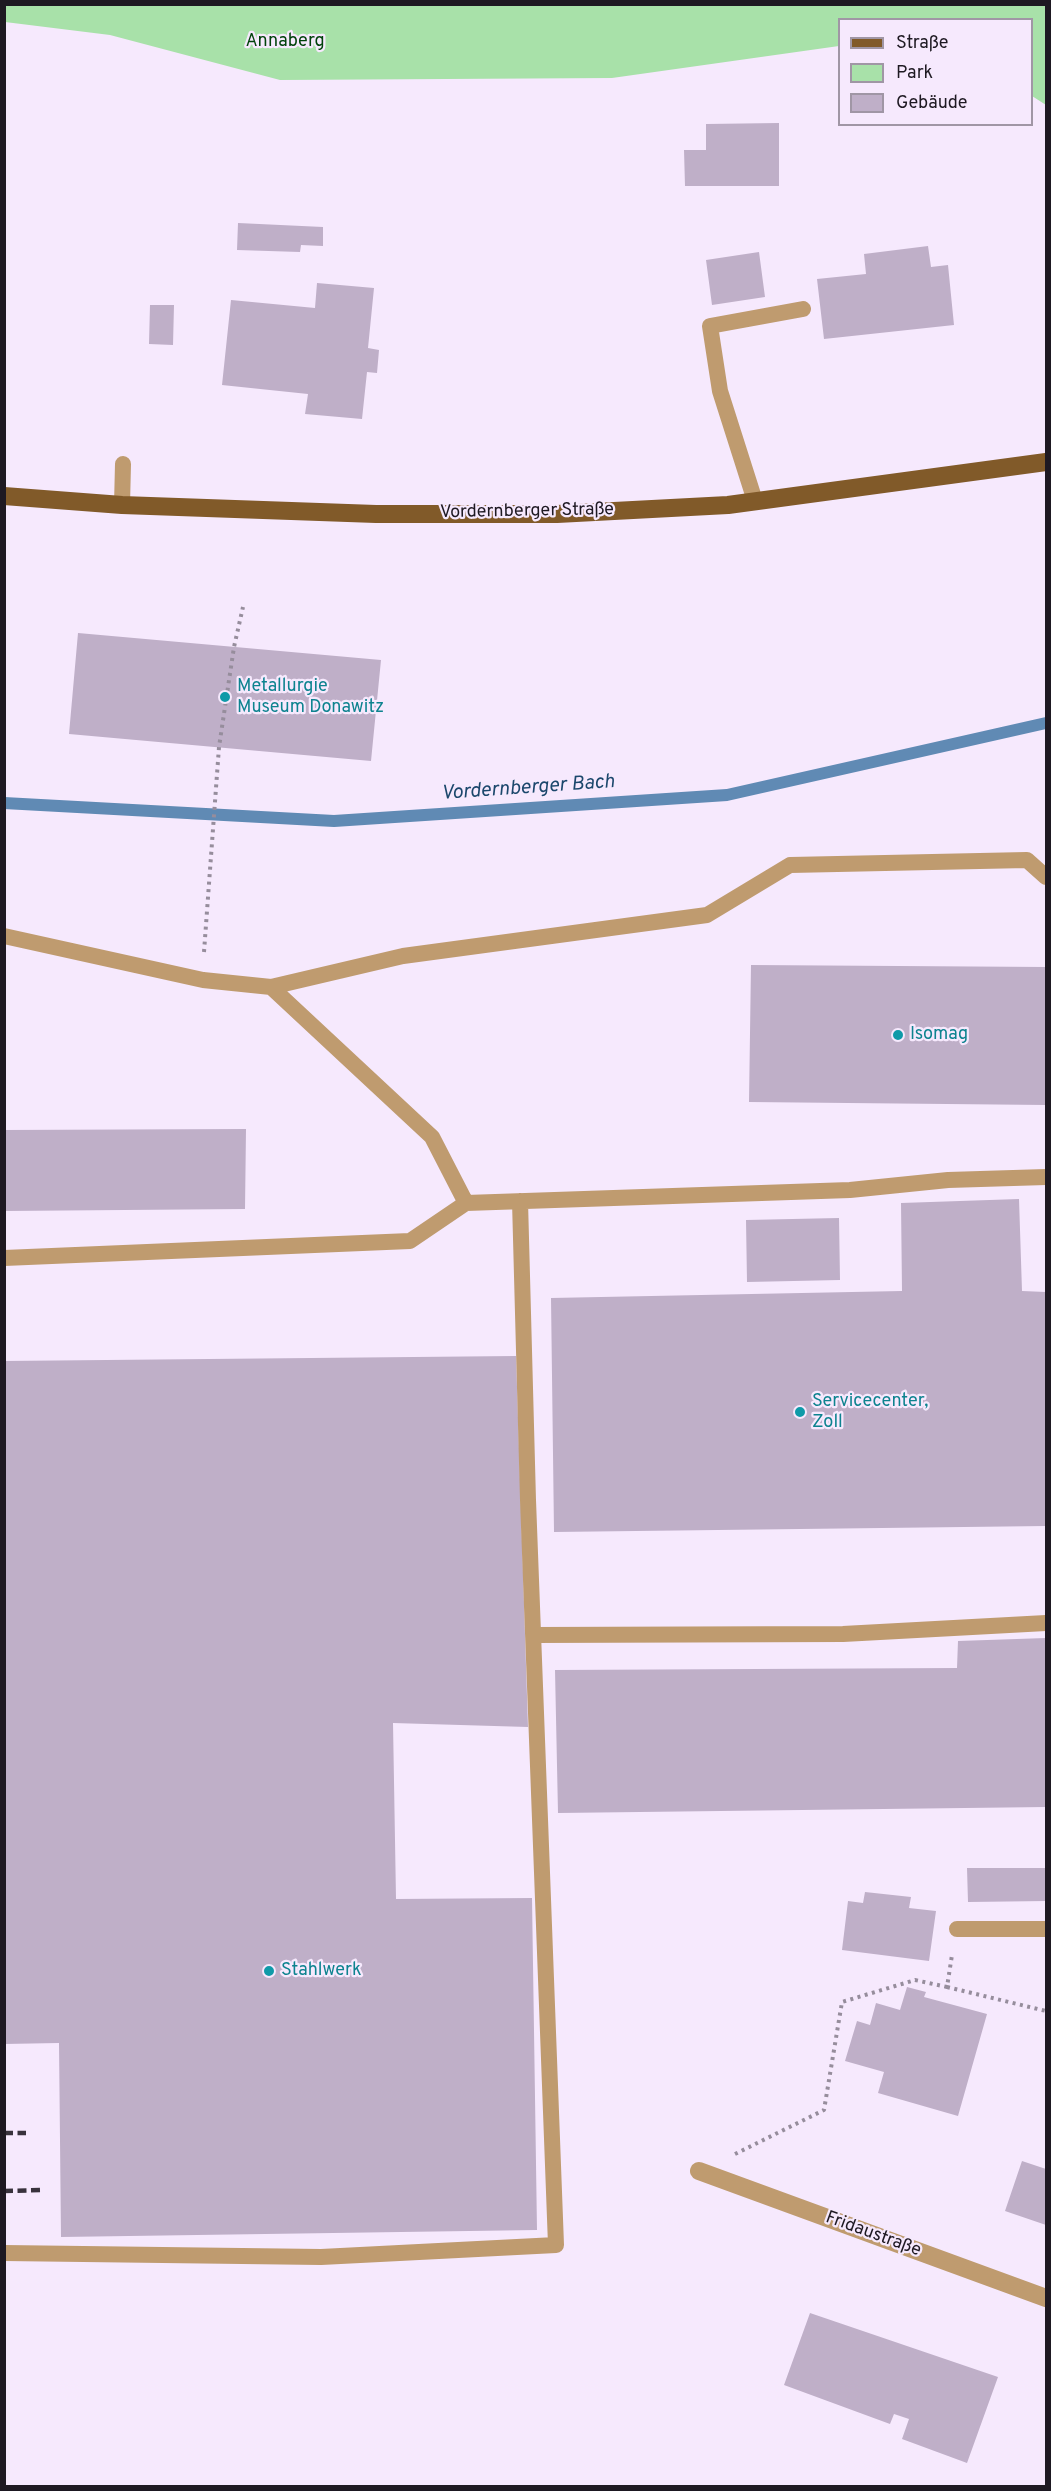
<!DOCTYPE html>
<html>
<head>
<meta charset="utf-8">
<style>
  body { margin:0 }
  #map { position:relative; width:1051px; height:2491px; overflow:hidden; background:#f6e9fd; font-family:Overpass,sans-serif }
  canvas { display:block }
  .frame { position:absolute; inset:0; border:6px solid #1e1922; pointer-events:none }
  .legend { position:absolute; left:838px; top:18px; width:195px; height:108px; box-sizing:border-box; background:#f6e9fd; border:2px solid #a096a5; margin:0; padding:8px 10px; list-style:none; font-size:18px; color:#1e1922 }
  .legend li { display:flex; align-items:center; gap:12px; height:30px }
  .legend b { width:30px; border:2px solid #a096a5 }
</style>
</head>
<body>
<div id="map">
<canvas width="1051" height="2491"></canvas>
<div class="frame"></div>
<ul class="legend">
<li><b style="height:8px;background:#815a29"></b>Straße</li>
<li><b style="height:16px;background:#a8e1a9"></b>Park</li>
<li><b style="height:16px;background:#bfafc8"></b>Gebäude</li>
</ul>
</div>
<script>
const ctx = document.querySelector('canvas').getContext('2d');
ctx.lineJoin = 'round';
function fillPath(path, color) {
  ctx.fillStyle = color;
  ctx.fill(path, 'evenodd');
}
function toPath(rows) {
  const path = new Path2D();
  for (const r of rows) {
    path.moveTo(r[0], r[1]);
    for (let i = 2; i < r.length; i += 2) path.lineTo(r[i], r[i + 1]);
  }
  return path;
}
function strokePath(path, color, width, dash) {
  ctx.strokeStyle = color;
  ctx.lineWidth = width;
  ctx.lineCap = dash ? 'butt' : 'round';
  ctx.setLineDash(dash || []);
  ctx.stroke(path);
}
function drawText(font, color, halo, rows, align = 'center') {
  ctx.font = font + ' Overpass,sans-serif';
  ctx.lineWidth = 4.5;
  ctx.setLineDash([]);
  ctx.textBaseline = 'middle';
  ctx.strokeStyle = halo;
  ctx.fillStyle = color;
  for (const [text, x, y, turn = 0] of rows) {
    ctx.save();
    ctx.translate(x, y);
    ctx.rotate((+turn || 0) * Math.PI / 180);
    ctx.textAlign = isNaN(turn) ? turn : align;
    if (halo) ctx.strokeText(text, 0, 0);
    ctx.fillText(text, 0, 0);
    ctx.restore();
  }
}
fillPath(toPath([
  [5,4,1046,5,1046,105,1032,96,1032,20,840,20,839,46,612,78,280,80,110,35,5,22]
]), '#a8e1a9');
strokePath(toPath([
  [4,803,334,821,727,795,1046,723]
]), '#608ab4', 12);
fillPath(toPath([
  [779,123,779,186,685,186,684,150,706,150,706,124],
  [238,223,323,227,323,246,301,245,300,252,237,250],
  [928,246,931,267,948,265,954,325,824,339,817,279,866,274,864,254],
  [759,252,765,297,712,305,706,260],
  [317,283,374,288,368,348,379,350,377,373,367,372,362,419,305,414,308,394,222,385,231,300,315,308],
  [150,305,174,305,173,345,149,344],
  [78,633,381,660,371,761,69,734],
  [751,965,1046,967,1046,1105,749,1102],
  [246,1129,245,1209,4,1211,4,1130],
  [1019,1199,1022,1291,1046,1292,1046,1526,554,1532,551,1298,902,1291,901,1203],
  [839,1218,840,1280,747,1282,746,1220],
  [516,1356,528,1727,393,1723,396,1899,532,1898,537,2230,61,2237,59,2043,4,2044,4,1361],
  [1046,1638,1046,1807,558,1813,555,1670,957,1668,958,1641],
  [967,1868,1046,1868,1046,1901,968,1902],
  [865,1892,911,1897,909,1908,936,1911,929,1961,842,1950,848,1901,863,1903],
  [907,1987,926,1992,924,1997,987,2014,958,2116,878,2093,884,2072,845,2061,857,2021,870,2025,876,2003,900,2010],
  [1022,2161,1046,2169,1046,2225,1005,2211],
  [810,2313,998,2377,967,2463,902,2439,909,2419,894,2414,890,2424,784,2385]
]), '#bfafc8');
strokePath(toPath([
  [204,952,219,747,234,647,243,607],
  [947,1987,1046,2011],
  [735,2154,824,2110,842,2002,915,1980,947,1987,952,1955]
]), '#968d9c', 4, [3, 4.5]);
strokePath(toPath([
  [755,501,720,391,710,326,803,309],
  [122,505,123,464],
  [4,936,203,980,271,987,403,956,707,915,790,865,1027,860,1046,877],
  [271,987,432,1137,466,1203,850,1190,948,1180,1046,1177],
  [4,1258,410,1241,466,1203],
  [534,1635,843,1634,1046,1623],
  [957,1929,1046,1929],
  [4,2253,321,2257,556,2245,528,1500,520,1201]
]), '#bf9b6f', 16);
strokePath(toPath([
  [699,2171,1046,2298]
]), '#bf9b6f', 18);
strokePath(toPath([
  [4,496,122,505,376,514,557,514,728,505,1046,462]
]), '#815a29', 18);
strokePath(toPath([
  [4,2133,26,2133],
  [4,2191,42,2190]
]), '#38323c', 4.5, [9, 4.5]);
for (const [x, y, r, color] of [
  [225,697,6,"#0f9aa8"],
  [898,1035,6,"#0f9aa8"],
  [800,1412,6,"#0f9aa8"],
  [269,1971,6,"#0f9aa8"]
]) {
  const dot = new Path2D();
  dot.arc(x, y, r, 0, 2 * Math.PI);
  ctx.fillStyle = color;
  ctx.fill(dot);
  strokePath(dot, '#f6e9fd', 2);
}
drawText('18px', '#00430b', '#f6e9fd', [
  ["Annaberg",285,42]
]);
drawText('18px', '#1e1922', '#f6e9fd', [
  ["Vordernberger Straße",527,512,-1],
  ["Fridaustraße",873,2235,20]
]);
drawText('18px', '#0d838f', '#f6e9fd', [
  ["Metallurgie",237,687],
  ["Museum Donawitz",237,708],
  ["Isomag",910,1035],
  ["Servicecenter,",812,1402],
  ["Zoll",812,1423],
  ["Stahlwerk",281,1971]
], 'left');
drawText('italic 20px', '#1b476c', '#f6e9fd', [
  ["Vordernberger Bach",528,789,-4]
]);
</script>
</body>
</html>
